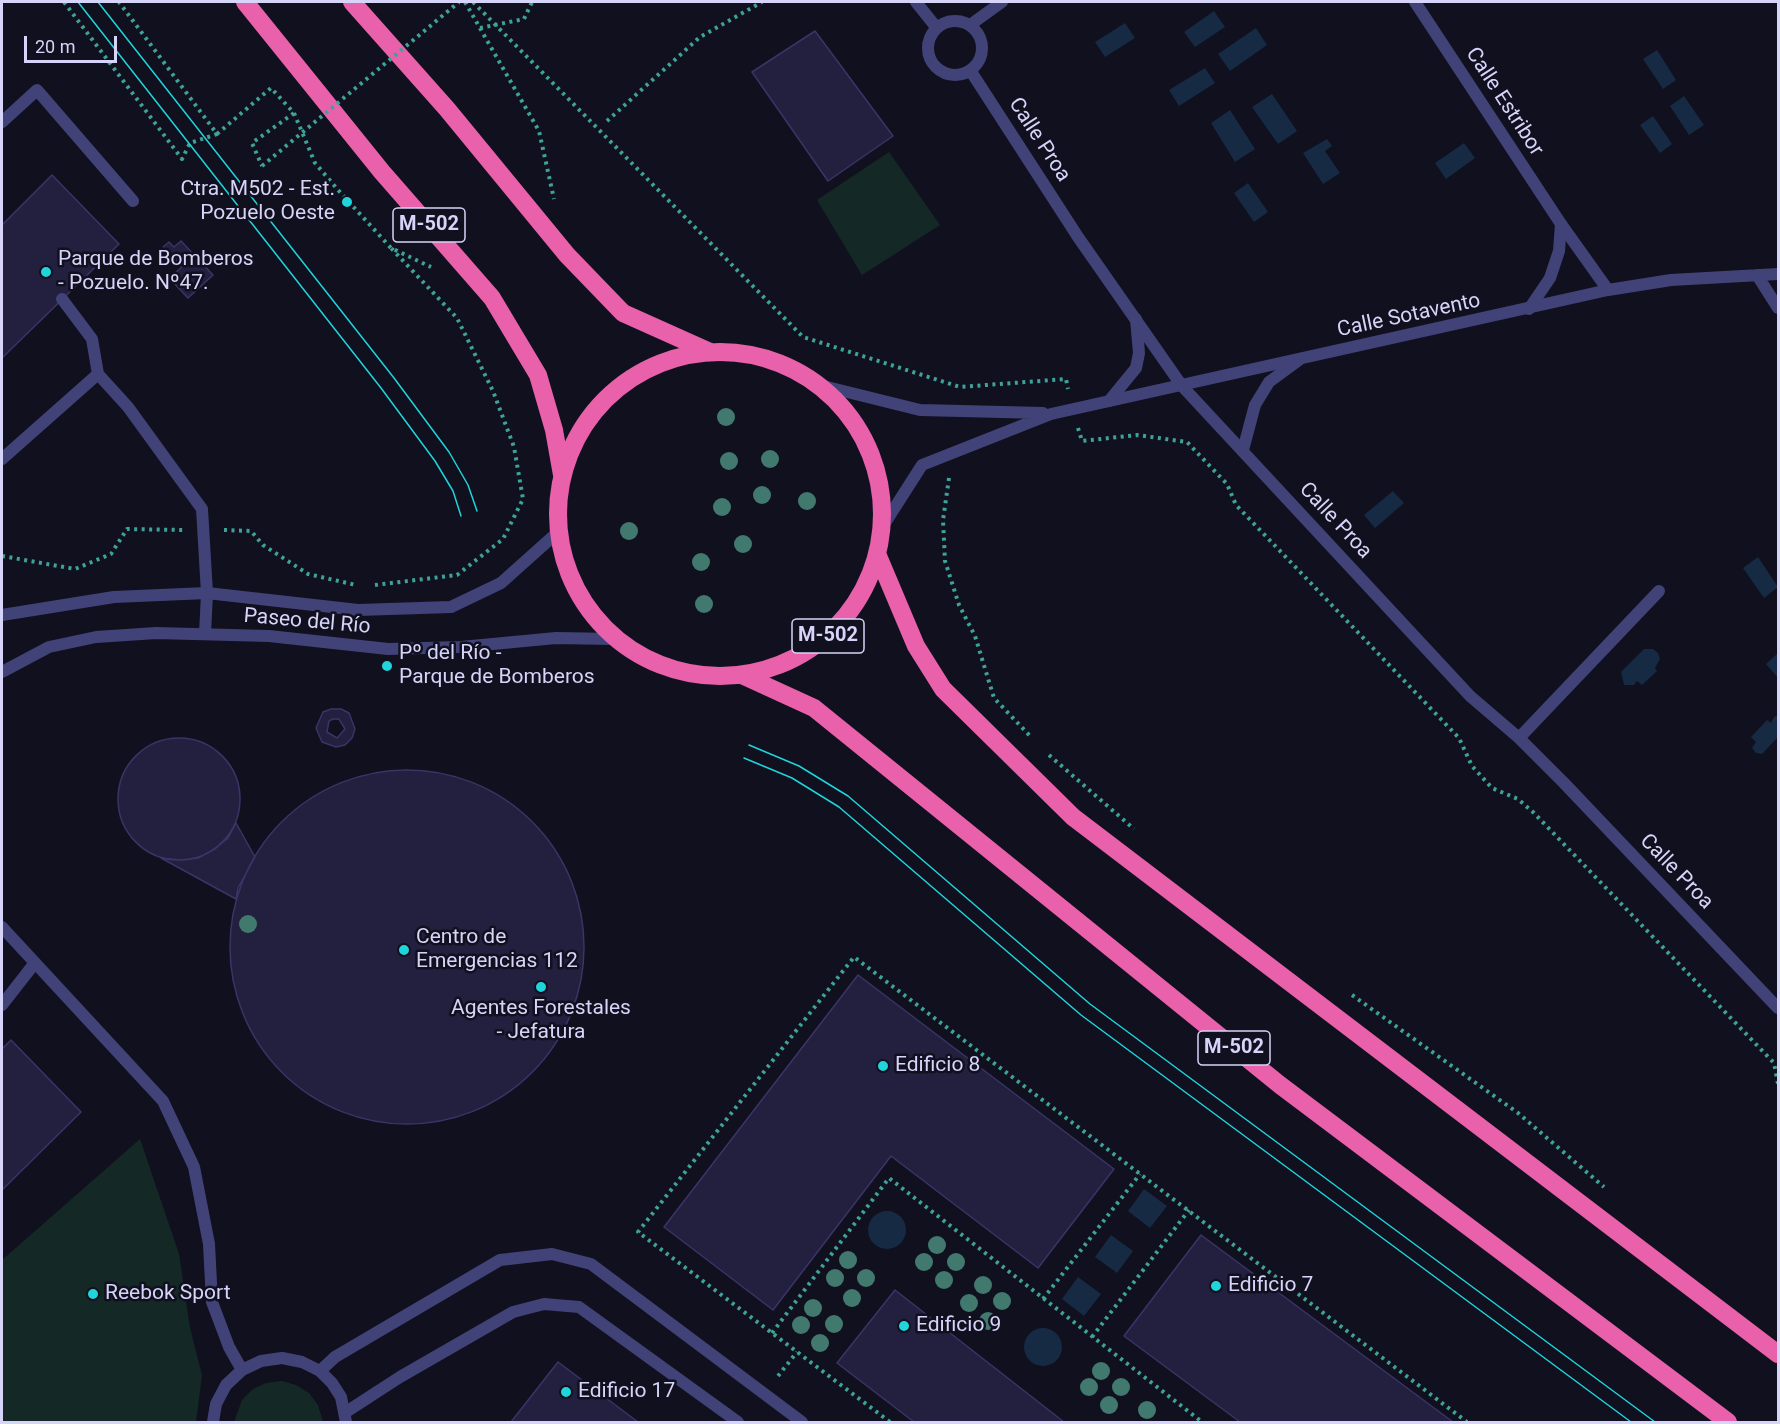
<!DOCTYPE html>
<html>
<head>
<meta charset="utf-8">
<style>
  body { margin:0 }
  #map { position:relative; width:1780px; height:1424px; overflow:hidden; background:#11101f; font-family:Roboto,sans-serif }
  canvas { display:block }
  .frame { position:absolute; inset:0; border:3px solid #d6d4f9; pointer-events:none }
  .scale { position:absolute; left:24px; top:36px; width:93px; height:27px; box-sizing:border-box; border:3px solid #d6d4f9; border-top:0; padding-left:8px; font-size:18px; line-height:21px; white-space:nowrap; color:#d6d4f9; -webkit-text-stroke:4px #11101f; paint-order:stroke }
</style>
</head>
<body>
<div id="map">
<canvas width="1780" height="1424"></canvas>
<div class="frame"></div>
<div class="scale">20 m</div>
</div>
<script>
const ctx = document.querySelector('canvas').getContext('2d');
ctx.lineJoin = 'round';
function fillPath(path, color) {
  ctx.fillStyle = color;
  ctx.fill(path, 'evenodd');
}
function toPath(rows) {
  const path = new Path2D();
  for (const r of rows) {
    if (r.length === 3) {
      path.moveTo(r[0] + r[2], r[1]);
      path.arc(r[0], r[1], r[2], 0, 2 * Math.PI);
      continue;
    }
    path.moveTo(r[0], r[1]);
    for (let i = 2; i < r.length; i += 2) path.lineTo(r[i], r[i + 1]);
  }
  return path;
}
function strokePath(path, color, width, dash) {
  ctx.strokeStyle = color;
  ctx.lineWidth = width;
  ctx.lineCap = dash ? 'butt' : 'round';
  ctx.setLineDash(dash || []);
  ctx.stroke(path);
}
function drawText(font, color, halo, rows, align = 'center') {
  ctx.font = font + ' Roboto,sans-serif';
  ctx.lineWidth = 5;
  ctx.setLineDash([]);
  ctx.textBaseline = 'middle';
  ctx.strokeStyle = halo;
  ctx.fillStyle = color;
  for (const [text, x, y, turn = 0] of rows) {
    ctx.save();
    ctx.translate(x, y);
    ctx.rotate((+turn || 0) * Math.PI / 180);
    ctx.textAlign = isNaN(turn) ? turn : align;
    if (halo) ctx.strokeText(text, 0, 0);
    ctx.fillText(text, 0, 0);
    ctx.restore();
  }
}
fillPath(toPath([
  [889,152,940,225,862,275,817,200],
  [140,1139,179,1254,190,1328,202,1375,196,1422,2,1422,2,1260],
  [282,1381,296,1385,309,1393,318,1405,323,1422,234,1422,242,1400,253,1389,266,1383]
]), '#142926');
fillPath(toPath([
  [1214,11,1225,27,1195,47,1184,32],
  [1125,23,1135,38,1105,57,1095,42],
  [1256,28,1267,45,1230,71,1218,54],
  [1657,50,1676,80,1663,89,1643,59],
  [1205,68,1215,83,1179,106,1169,90],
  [1272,94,1297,131,1278,144,1252,107],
  [1684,96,1704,125,1689,135,1670,106],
  [1230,110,1255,149,1235,162,1211,123],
  [1653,116,1672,144,1660,153,1640,125],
  [1327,139,1332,146,1325,151,1340,173,1323,184,1303,153],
  [1464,143,1475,158,1446,179,1435,163],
  [1248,183,1268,212,1254,222,1234,193],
  [1393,491,1404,503,1375,528,1364,515],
  [1758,557,1778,587,1764,598,1743,568],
  [1644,649,1653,649,1658,653,1660,659,1655,668,1657,671,1642,685,1637,681,1634,685,1624,685,1621,672],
  [1778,653,1778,678,1766,664],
  [1778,715,1778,737,1762,754,1756,753,1752,748,1756,742,1751,737,1767,720,1771,723,1774,717],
  [1144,1189,1167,1206,1150,1228,1128,1211],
  [887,1230,19],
  [1111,1235,1133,1251,1117,1273,1095,1257],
  [1078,1277,1101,1294,1084,1316,1062,1299],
  [1043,1347,19]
]), '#162a43');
const building = toPath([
  [815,31,893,136,828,181,752,72,815,31],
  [52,175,119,244,2,358,2,225,52,175],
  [181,241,213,275,188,298,169,278,182,267,163,247,169,242,174,247,181,241],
  [331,709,341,709,349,713,355,729,352,738,345,745,336,747,322,742,316,728,323,712,331,709],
  [333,719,339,719,345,729,337,738,327,732,329,721,333,719],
  [179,799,61],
  [407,947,177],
  [236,823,255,857,238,888,236,899,161,858,180,860,198,858,215,849,228,838,236,823],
  [858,975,1114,1169,1038,1268,891,1156,773,1310,664,1227,858,975],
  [11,1040,81,1112,2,1190,2,1049,11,1040],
  [1201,1235,1453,1422,1240,1422,1124,1336,1201,1235],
  [895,1290,1064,1422,914,1422,837,1363,895,1290],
  [558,1362,638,1422,511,1422,558,1362]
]);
fillPath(building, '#231f3e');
strokePath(building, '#3a3467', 1.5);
strokePath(toPath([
  [64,2,182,159,190,143,217,134,119,2],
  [465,2,539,131,554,199],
  [473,2,803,337,960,387,1066,379,1068,389],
  [480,28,524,19,532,2],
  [294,113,315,163,339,191,391,248,431,267],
  [607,121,700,37,762,2],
  [217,134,271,88,294,113,252,143,262,166],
  [1078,428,1082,441,1137,435,1187,442,1227,484,1236,505,1459,738,1472,766,1492,788,1518,799,1534,813,1774,1063,1778,1084],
  [949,478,943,520,945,561,959,605,975,636,994,698,1031,737],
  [224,530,251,531,263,545,308,574,356,585],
  [2,556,75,569,111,554,127,529,184,530],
  [375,585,457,575,503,539,523,499,514,447,493,391,457,318,391,248],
  [1049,755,1134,829],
  [1352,995,1518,1113,1604,1187],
  [1043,1299,1140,1174],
  [772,1333,889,1178,1202,1422],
  [1092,1337,1189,1210],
  [778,1376,797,1352],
  [890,1422,638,1232,854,957,1467,1422]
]), '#3ea396', 4, [3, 4.5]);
strokePath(toPath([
  [2,122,37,90,133,201],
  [62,299,92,339,98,374],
  [1529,309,1550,278,1559,251,1561,224],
  [1109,401,1136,368,1139,353,1136,319],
  [1243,450,1255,405,1269,382,1299,360],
  [2,459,98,374,128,407,202,509,207,593,205,634],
  [320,1371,335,1357,500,1260,552,1254,591,1264,802,1422],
  [346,1412,400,1377,513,1312,544,1304,579,1307,738,1422]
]), '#414378', 12);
strokePath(toPath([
  [916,2,936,27],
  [1415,2,1561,224,1608,290],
  [955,48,27],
  [970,25,1002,2],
  [970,70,1078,237,1182,386,1470,696,1519,738,1564,783,1778,1008],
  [1757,275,1778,308],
  [819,385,920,410,1043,413],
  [883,526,922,465,1051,414,1608,290,1671,280,1778,274],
  [2,615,114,597,207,593,358,610,451,607,501,583,558,532],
  [2,672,49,647,96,637,156,633,269,636,388,649,461,647,556,638,615,639],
  [1519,738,1659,591],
  [2,927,163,1101,194,1167,209,1244,212,1302,229,1347,242,1370],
  [2,1005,34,964],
  [213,1422,216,1404,226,1385,242,1370,261,1361,282,1358,302,1362,320,1371,332,1383,341,1397,346,1422]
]), '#414378', 12);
strokePath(toPath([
  [245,2,382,172,492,298,538,375,554,430,562,475],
  [352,2,447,109,567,255,623,313,710,352],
  [720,514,162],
  [878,556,916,646,943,689,1073,817,1778,1354],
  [742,675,814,708,1280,1085,1728,1422]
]), '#e960ab', 18);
strokePath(toPath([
  [78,2,381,388,435,461,453,491,461,516],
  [98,2,394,378,449,452,468,485,477,511],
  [749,745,799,766,848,796,1090,1004,1655,1422],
  [744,758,792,778,839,807,1081,1015,1631,1422]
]), '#1fd5db', 1.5);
strokePath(toPath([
  [262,166,459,2]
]), '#3ea396', 4, [3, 4.5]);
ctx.fillStyle = '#42796e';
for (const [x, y] of [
  [726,417],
  [770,459],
  [729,461],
  [762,495],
  [807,501],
  [722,507],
  [629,531],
  [743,544],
  [701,562],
  [704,604],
  [248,924],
  [937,1245],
  [848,1260],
  [924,1262],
  [956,1262],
  [835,1278],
  [866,1278],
  [944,1280],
  [983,1285],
  [852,1298],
  [1002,1301],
  [969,1303],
  [813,1308],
  [988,1321],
  [834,1324],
  [801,1325],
  [820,1343],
  [1101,1371],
  [1089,1387],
  [1121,1387],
  [1109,1405],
  [1147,1410]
]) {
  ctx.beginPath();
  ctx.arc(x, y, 9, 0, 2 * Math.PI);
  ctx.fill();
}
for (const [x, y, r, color] of [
  [347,202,6,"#1fd5db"],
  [46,272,6,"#1fd5db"],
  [387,666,6,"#1fd5db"],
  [404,950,6,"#1fd5db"],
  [541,987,6,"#1fd5db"],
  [883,1066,6,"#1fd5db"],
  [1216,1286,6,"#1fd5db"],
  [93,1294,6,"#1fd5db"],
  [904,1326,6,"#1fd5db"],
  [566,1392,6,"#1fd5db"]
]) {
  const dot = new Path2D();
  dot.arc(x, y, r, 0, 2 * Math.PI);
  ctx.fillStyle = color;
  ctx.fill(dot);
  strokePath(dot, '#11101f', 2);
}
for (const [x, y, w] of [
  [429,225,72],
  [828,636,72],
  [1234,1048,72]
]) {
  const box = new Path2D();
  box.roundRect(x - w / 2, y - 17, w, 34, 4.5);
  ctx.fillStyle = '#11101f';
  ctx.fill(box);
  strokePath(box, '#d6d4f9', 1.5);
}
drawText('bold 20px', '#d6d4f9', null, [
  ["M-502",429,225],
  ["M-502",828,636],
  ["M-502",1234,1048]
]);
drawText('21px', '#d6d4f9', '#11101f', [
  ["Calle Estribor",1504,102,57],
  ["Calle Proa",1039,140,57],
  ["Calle Sotavento",1409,316,-12],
  ["Calle Proa",1335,521,47],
  ["Paseo del Río",307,622,5],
  ["Calle Proa",1676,872,46]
]);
drawText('21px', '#d6d4f9', '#11101f', [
  ["Ctra. M502 - Est.",335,190,"right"],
  ["Pozuelo Oeste",335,214,"right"],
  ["Parque de Bomberos",58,260],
  ["- Pozuelo. Nº47.",58,284],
  ["Pº del Río -",399,654],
  ["Parque de Bomberos",399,678],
  ["Centro de",416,938],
  ["Emergencias 112",416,962],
  ["Agentes Forestales",541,1009,"center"],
  ["- Jefatura",541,1033,"center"],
  ["Edificio 8",895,1066],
  ["Edificio 7",1228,1286],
  ["Reebok Sport",105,1294],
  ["Edificio 9",916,1326],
  ["Edificio 17",578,1392]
], 'left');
</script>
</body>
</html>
